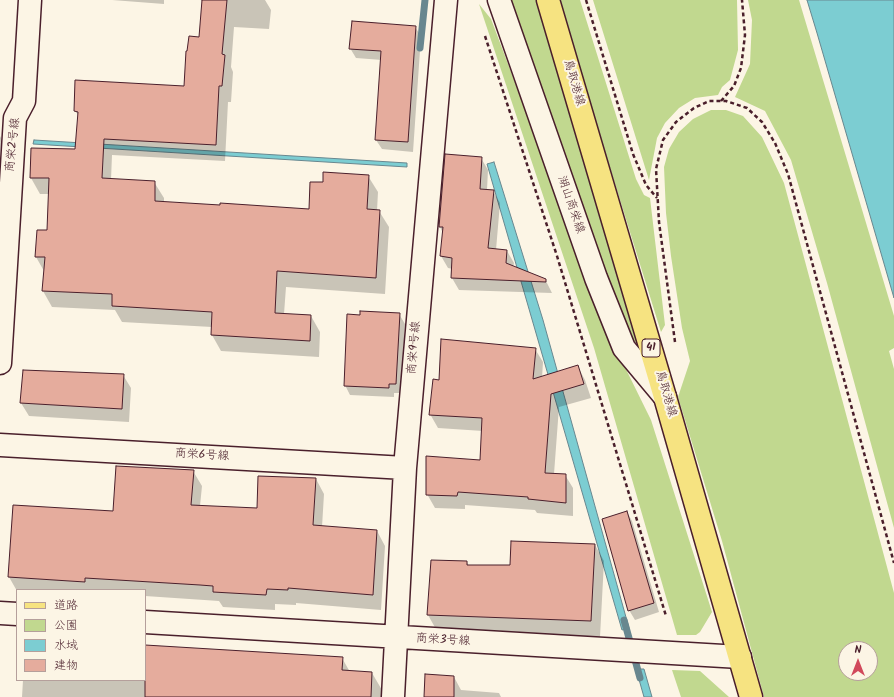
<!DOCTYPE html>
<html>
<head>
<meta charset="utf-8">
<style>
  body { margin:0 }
  #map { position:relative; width:894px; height:697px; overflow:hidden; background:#fcf5e5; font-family:Kalam,"Klee One",sans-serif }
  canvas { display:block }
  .legend { position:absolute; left:16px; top:589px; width:130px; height:92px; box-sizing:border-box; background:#fcf5e5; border:1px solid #b59f9b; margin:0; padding:5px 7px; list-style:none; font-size:12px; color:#4a1f2b }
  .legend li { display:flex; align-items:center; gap:8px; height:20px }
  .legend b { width:20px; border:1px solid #b59f9b }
  .north { position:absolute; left:838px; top:641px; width:40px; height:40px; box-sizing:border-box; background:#fcf5e5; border:1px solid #b59f9b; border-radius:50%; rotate:0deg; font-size:11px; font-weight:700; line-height:16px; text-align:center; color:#4a1f2b }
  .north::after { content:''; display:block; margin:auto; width:14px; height:18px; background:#d1495b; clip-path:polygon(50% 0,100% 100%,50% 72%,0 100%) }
</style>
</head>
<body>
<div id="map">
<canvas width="894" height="697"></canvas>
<ul class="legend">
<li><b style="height:5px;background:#f6e381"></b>道路</li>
<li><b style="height:11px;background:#c1d88f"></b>公園</li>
<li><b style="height:11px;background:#7ccdd2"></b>水域</li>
<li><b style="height:11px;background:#e5ac9d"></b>建物</li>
</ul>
<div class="north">N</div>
</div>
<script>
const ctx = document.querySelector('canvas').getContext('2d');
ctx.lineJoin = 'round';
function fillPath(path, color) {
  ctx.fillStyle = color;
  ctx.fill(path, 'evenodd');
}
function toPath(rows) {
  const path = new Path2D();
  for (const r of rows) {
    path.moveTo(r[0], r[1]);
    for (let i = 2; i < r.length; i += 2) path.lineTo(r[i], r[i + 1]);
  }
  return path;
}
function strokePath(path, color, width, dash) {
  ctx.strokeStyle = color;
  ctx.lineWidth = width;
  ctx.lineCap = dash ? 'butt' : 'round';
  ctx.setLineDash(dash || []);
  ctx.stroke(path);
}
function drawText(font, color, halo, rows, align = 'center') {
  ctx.font = font + ' Kalam,"Klee One",sans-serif';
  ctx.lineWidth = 4;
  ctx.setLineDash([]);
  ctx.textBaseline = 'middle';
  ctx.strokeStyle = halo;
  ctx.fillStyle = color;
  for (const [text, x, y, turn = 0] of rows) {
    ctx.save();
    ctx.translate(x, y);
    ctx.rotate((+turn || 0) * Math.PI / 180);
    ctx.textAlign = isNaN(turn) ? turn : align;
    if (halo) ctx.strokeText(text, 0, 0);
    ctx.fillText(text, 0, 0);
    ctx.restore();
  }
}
fillPath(toPath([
  [509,0,536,0,590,183,641,347,630,337,609,290],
  [558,0,580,0,636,179,644,195,650,198,665,325,661,332],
  [593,0,737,0,738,50,730,80,722,87,718,95,695,98,679,108,665,123,657,138,649,180],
  [748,0,799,0,894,316,894,348,889,351,894,369,894,528,827,283,791,160,765,111,735,97,750,64,752,20],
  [479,4,491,19,615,347,651,420,712,612,700,632,696,635,677,635,594,348],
  [711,110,726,110,743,116,762,137,784,183,894,593,894,697,764,697,722,541,678,397,690,361,682,328,671,256,666,213,664,167,669,149,679,132,693,119],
  [846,649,870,649,870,673,846,673],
  [672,670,700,671,729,697,681,697]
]), '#c1d88f');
const water = toPath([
  [807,0,894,0,894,298,817,33,807,0],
  [34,140,407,163,407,167,33,144,34,140],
  [494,162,543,320,629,628,622,630,487,164,494,162],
  [636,669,644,669,652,697,644,697,636,669]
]);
fillPath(water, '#7ccdd2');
strokePath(water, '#68878f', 1);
fillPath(toPath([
  [112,0,164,0,164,4],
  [203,0,265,0,271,10,269,29,234,27,231,67,233,72,231,102,228,102,225,161,112,155,111,180,154,182,164,198,164,203,310,210,324,183,368,176,378,192,377,211,379,211,389,227,385,294,286,287,284,314,311,316,320,332,319,357,221,351,212,335,212,327,122,322,115,310,52,307,43,291,44,271,36,257,38,231,48,231,50,194,40,194,31,178,32,149,76,150,79,116,75,111,185,87,200,38],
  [415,27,421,36,413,152,382,149,376,140,382,60,356,58,350,48],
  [0,136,1,138,0,160],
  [481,158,488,170,487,190,493,191,500,203,496,250,507,251,514,263,513,267,545,279,552,293,459,290,452,278,453,269,448,268,441,256,443,233,440,227],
  [399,314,405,324,401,393,394,393,394,397,350,395,345,385],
  [535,349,543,362,542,378,578,367,585,380,591,398,559,407,554,474,565,475,573,488,573,516,537,513,535,510,465,505,465,509,435,508,427,494,481,461,483,431,438,428,430,414,440,381],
  [123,375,131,388,129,422,29,416,21,403],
  [193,471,202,486,200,506,258,509,316,479,324,494,322,527,377,531,385,546,381,610,296,603,296,605,275,604,275,610,223,607,219,601,145,596,145,590,17,591,9,577,113,512],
  [627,512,632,521,659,612,635,620,629,610],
  [595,545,604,561,600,637,437,631,428,615,467,562,469,566,511,566],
  [145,646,342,658,350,672,372,673,382,690,381,697,22,697,23,680,145,680],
  [454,677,461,690,499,693,501,697,425,697]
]), '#0003');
strokePath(toPath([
  [420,48,425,0],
  [624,620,640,678]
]), '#68878f', 7);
const building = toPath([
  [202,0,227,0,222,54,225,55,222,86,219,86,216,145,104,139,102,178,155,181,155,201,220,205,220,203,309,209,310,182,323,182,323,172,369,175,367,209,380,210,376,278,277,271,275,313,311,315,310,341,211,335,212,312,112,306,112,294,42,291,45,257,35,257,37,230,47,230,49,178,30,178,31,148,75,149,78,112,74,111,75,80,184,86,186,51,187,51,189,36,199,37,202,0],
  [352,21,416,26,408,142,375,140,381,51,349,49,352,21],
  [445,154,482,157,480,189,494,190,488,248,507,250,506,263,546,279,546,282,451,278,452,258,440,256,443,227,439,227,445,154],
  [360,311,400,313,396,384,389,384,389,388,344,386,347,314,360,315,360,311],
  [441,339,536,348,533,379,578,365,584,384,551,394,545,473,566,474,566,503,528,499,528,497,458,492,457,496,426,495,426,456,480,460,482,418,429,415,433,379,439,380,441,339],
  [23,370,124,374,122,409,20,403,23,370],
  [116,466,194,470,191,505,257,508,258,476,316,478,313,525,377,530,373,595,288,588,288,590,267,589,266,595,213,592,213,586,200,585,85,578,85,582,8,577,13,505,113,511,116,466],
  [627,511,654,603,628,611,602,519,627,511],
  [511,541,595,544,591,621,427,615,431,560,467,561,467,565,510,565,511,541],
  [145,645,343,657,342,670,372,672,371,697,145,697,145,645],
  [425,674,454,676,454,697,424,697,425,674]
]);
fillPath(building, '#e5ac9d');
strokePath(building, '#4a1f2b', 1);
const minor = toPath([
  [499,0,596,278,624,348,665,397],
  [0,363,15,118,24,101,30,0],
  [0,445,405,468],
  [0,613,17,614],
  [145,622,740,657],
  [393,697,405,468,446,0]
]);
const major = toPath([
  [548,0,665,397,751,697]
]);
strokePath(minor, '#4a1f2b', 25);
strokePath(major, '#4a1f2b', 25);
strokePath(toPath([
  [586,0,633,154,646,185,657,198],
  [485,36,557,256,666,616],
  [721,101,734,86,741,68,745,35,742,0],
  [675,342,659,222,656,169,663,140,676,122,694,108,709,101,726,101,747,108,762,122,775,143,788,174,894,563]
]), '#4a1f2b', 2.5, [4, 3]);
strokePath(minor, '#fcf5e5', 22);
strokePath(major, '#f6e381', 22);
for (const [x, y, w] of [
  [651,348,18]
]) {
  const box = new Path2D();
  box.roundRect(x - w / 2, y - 9, w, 18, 3);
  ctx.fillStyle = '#fcf5e5';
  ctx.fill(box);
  strokePath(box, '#4a1f2b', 1);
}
drawText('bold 11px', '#4a1f2b', null, [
  ["41",651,348]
]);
drawText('12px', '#4a1f2b', '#fcf5e5', [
  ["鳥取港線",573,83,74],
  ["商栄2号線",14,145,-84],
  ["湖山商栄線",570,205,71],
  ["商栄9号線",415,348,-85],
  ["鳥取港線",665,394,74],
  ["商栄6号線",202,456,3],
  ["商栄3号線",443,641,3]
]);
</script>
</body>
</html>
